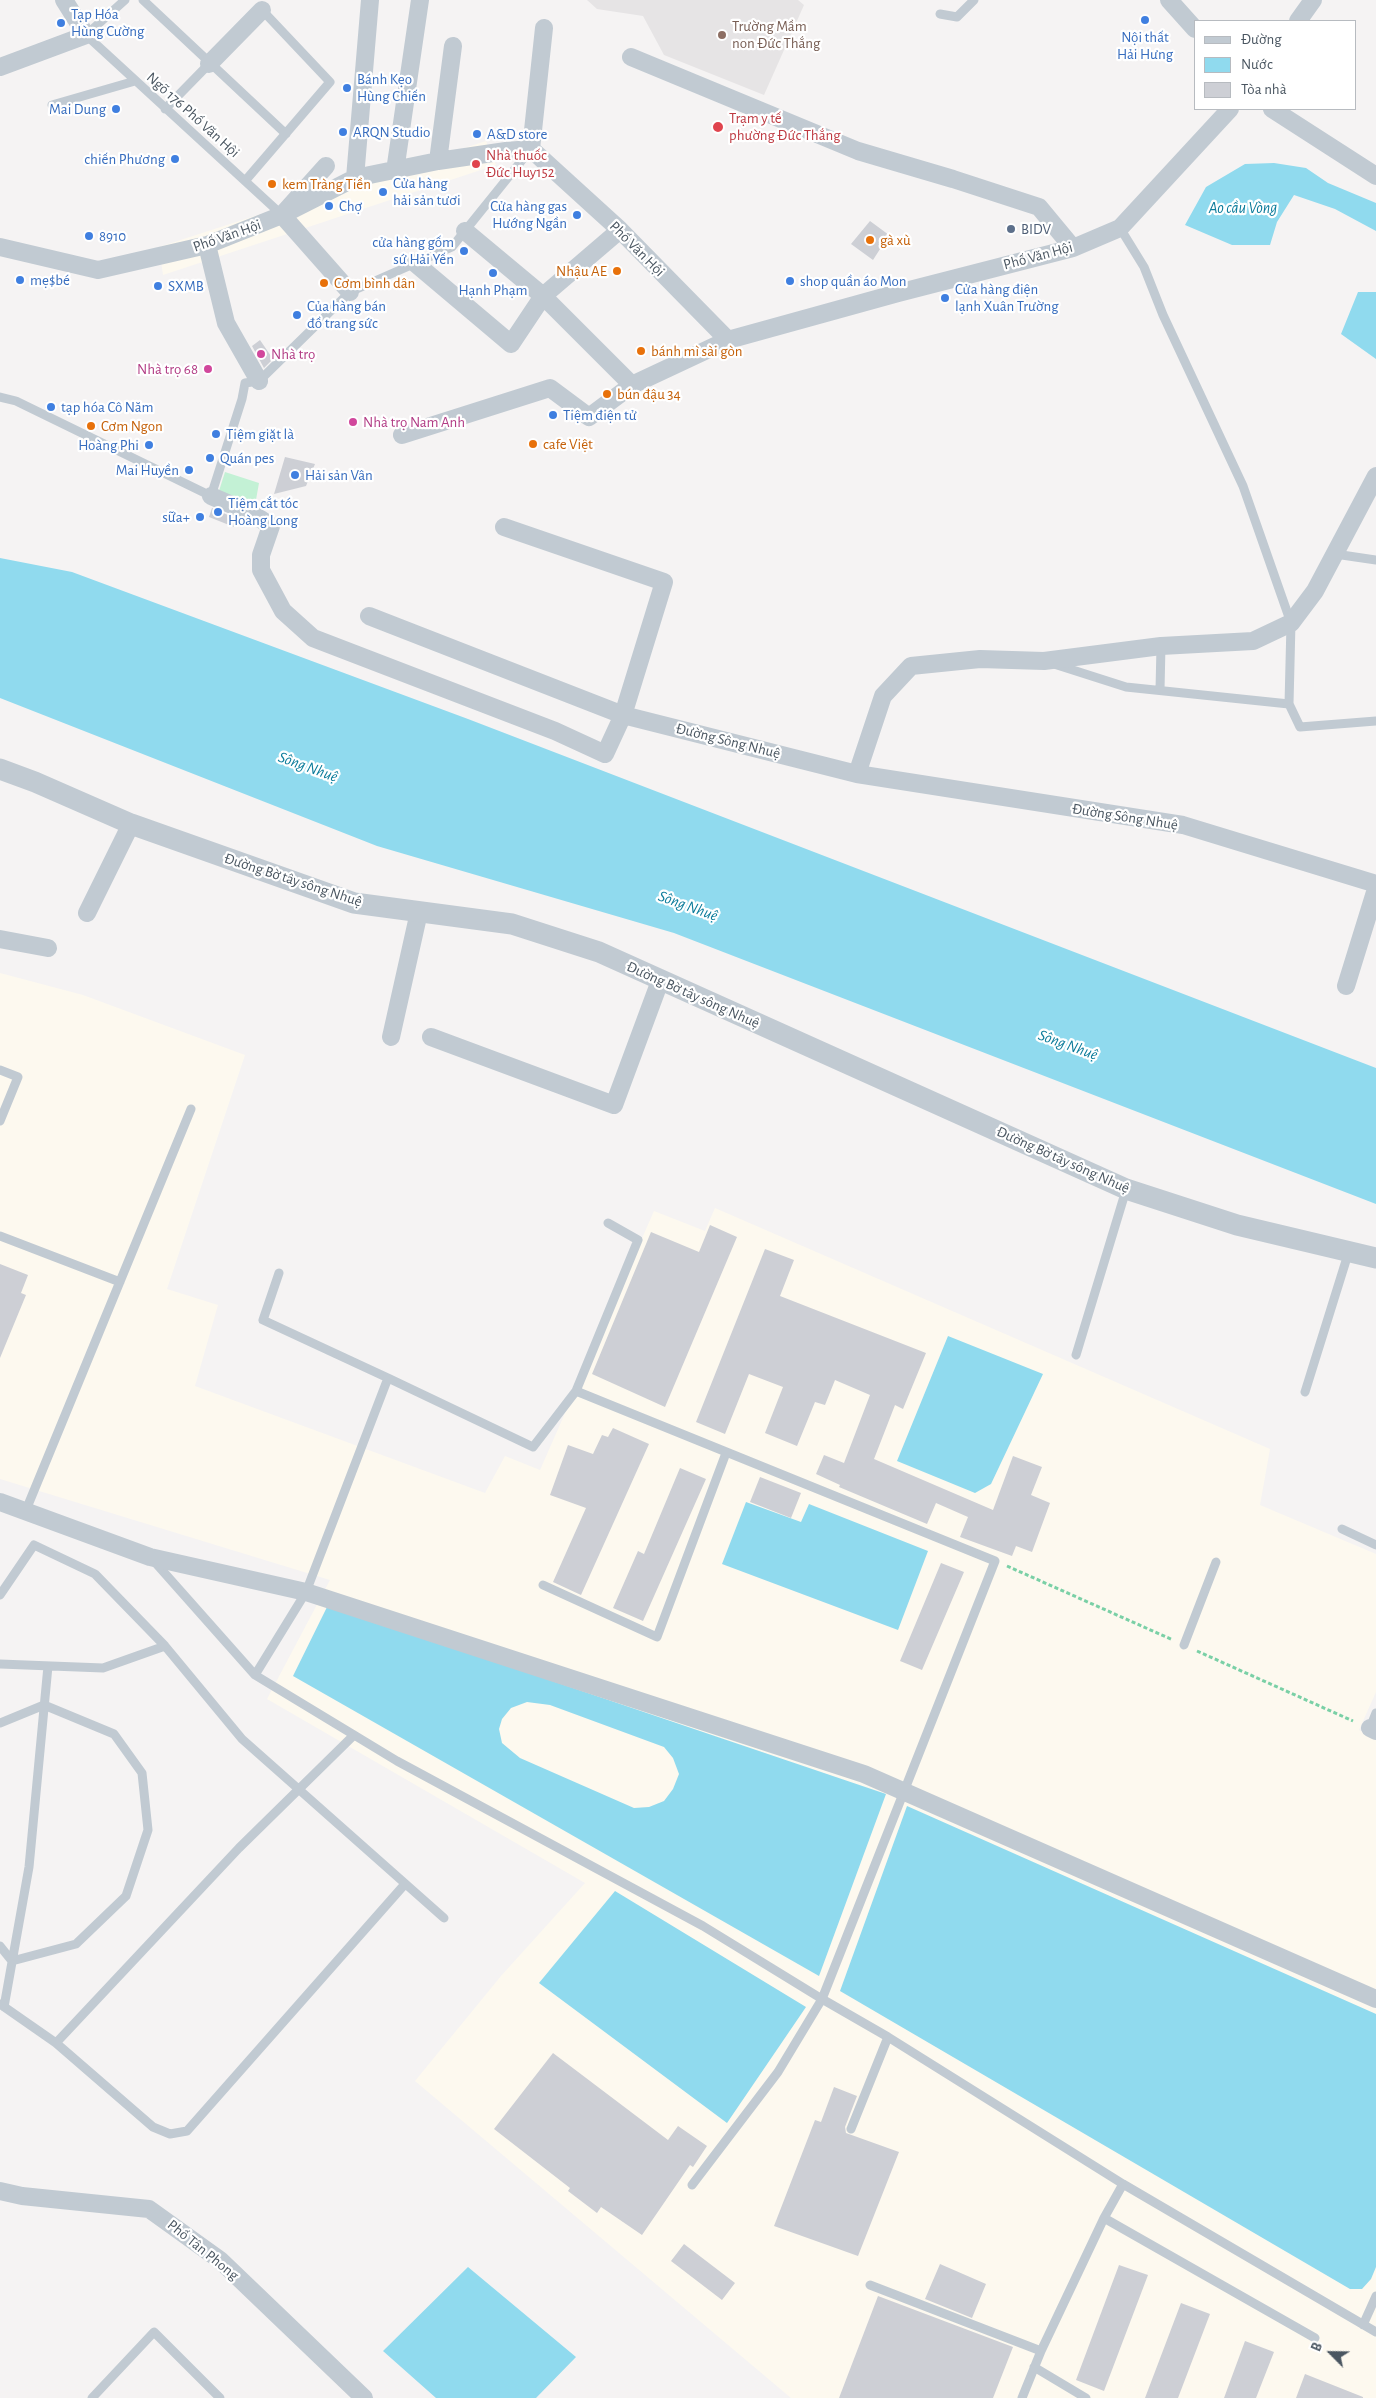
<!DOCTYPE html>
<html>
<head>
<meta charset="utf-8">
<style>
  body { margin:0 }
  #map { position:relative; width:1376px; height:2398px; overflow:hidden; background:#f5f3f3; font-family:"Alegreya Sans",sans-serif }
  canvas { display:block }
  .legend { position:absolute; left:1194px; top:20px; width:162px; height:90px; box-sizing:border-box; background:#fff; border:1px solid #b7bbc0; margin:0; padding:6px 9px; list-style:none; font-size:15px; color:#4a5661 }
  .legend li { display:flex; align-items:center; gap:10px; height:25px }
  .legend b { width:25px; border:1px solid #b7bbc0 }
  .north { position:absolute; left:1306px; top:2328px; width:50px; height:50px; -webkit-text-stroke:4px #fff; paint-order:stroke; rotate:293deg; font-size:14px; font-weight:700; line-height:20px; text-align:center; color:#4a5661 }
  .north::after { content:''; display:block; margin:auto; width:18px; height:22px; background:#4a5661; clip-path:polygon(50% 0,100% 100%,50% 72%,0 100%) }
</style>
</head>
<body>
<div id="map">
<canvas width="1376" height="2398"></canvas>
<ul class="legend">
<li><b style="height:6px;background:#c1cad2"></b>Đường</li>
<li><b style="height:14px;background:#90daee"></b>Nước</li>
<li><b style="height:14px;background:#cdcfd5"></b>Tòa nhà</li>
</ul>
<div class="north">B</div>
</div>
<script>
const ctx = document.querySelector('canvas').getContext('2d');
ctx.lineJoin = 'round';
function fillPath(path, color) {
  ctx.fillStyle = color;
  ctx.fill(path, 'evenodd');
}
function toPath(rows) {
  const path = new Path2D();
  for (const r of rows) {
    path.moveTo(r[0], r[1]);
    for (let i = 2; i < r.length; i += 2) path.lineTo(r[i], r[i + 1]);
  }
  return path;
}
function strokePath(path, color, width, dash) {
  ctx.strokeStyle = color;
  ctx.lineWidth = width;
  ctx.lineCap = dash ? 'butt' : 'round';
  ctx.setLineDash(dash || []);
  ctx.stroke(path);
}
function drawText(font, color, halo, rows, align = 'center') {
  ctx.font = font + ' "Alegreya Sans",sans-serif';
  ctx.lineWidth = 4.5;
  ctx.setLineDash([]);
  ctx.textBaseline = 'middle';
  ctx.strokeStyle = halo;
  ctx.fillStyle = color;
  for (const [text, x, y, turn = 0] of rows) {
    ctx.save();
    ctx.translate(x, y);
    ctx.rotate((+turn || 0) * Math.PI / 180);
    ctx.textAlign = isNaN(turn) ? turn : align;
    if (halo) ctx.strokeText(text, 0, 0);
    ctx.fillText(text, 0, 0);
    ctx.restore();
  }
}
fillPath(toPath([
  [486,141,496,165,163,275,159,247],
  [0,973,83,995,245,1055,167,1289,218,1305,195,1386,485,1493,505,1456,540,1470,654,1211,705,1231,715,1208,1270,1449,1260,1505,1376,1554,1376,1692,1359,1730,1376,1738,1376,2398,791,2398,415,2081,501,1976,585,1883,267,1699,330,1580,0,1479]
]), '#fdf9ef');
fillPath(toPath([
  [587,0,798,0,804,5,764,95,664,55,643,16,597,9]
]), '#e6e4e5');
fillPath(toPath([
  [225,472,259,483,254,511,218,494]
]), '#c3f1d5');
fillPath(toPath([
  [1274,163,1306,168,1328,183,1376,203,1376,231,1335,209,1294,195,1277,222,1270,245,1232,245,1185,225,1206,187,1245,164],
  [1358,292,1376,292,1376,359,1341,334],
  [0,558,72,572,468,719,1376,1068,1376,1204,674,933,377,846,0,698],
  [948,1336,1043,1374,991,1484,975,1493,897,1461],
  [746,1502,801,1522,809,1504,928,1551,898,1630,722,1564],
  [328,1605,886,1794,819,1976,293,1676],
  [527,1702,550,1705,664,1747,673,1758,679,1774,673,1789,664,1801,649,1807,634,1808,520,1758,502,1743,499,1729,502,1719,511,1708],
  [907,1806,1376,2014,1376,2267,1371,2279,1362,2289,1350,2289,840,1991],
  [615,1891,806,2007,727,2123,539,1983],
  [468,2267,576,2357,536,2398,436,2398,383,2351]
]), '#90daee');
fillPath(toPath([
  [870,221,889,235,873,260,851,244],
  [260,340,273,359,264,368,252,346],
  [285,457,315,464,306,486,274,494],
  [212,508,237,519,234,527,209,517],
  [710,1225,737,1237,665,1407,592,1374,651,1232,699,1252],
  [765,1249,794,1260,780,1296,926,1353,903,1409,895,1405,874,1459,993,1510,1013,1456,1042,1467,1031,1495,1050,1503,1032,1552,1016,1546,1012,1556,960,1537,968,1517,936,1503,927,1524,839,1487,840,1485,816,1474,824,1455,844,1463,870,1395,835,1380,825,1405,815,1402,797,1446,765,1433,783,1387,749,1374,725,1434,696,1422],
  [0,1264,28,1275,21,1293,26,1295,0,1358],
  [613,1428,649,1444,581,1595,553,1582,586,1508,550,1495,568,1445,593,1454,602,1435,608,1437],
  [680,1468,706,1479,643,1621,613,1608,638,1551,644,1554],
  [760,1477,801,1493,791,1518,750,1502],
  [941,1563,964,1572,922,1670,900,1661],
  [553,2053,668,2140,678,2126,707,2146,693,2167,690,2165,642,2235,601,2207,597,2213,568,2191,570,2188,494,2129],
  [834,2087,857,2096,845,2127,846,2133,899,2152,858,2256,774,2226,815,2120,821,2122],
  [684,2244,735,2283,722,2300,671,2261],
  [940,2264,986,2284,972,2318,925,2299],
  [1119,2265,1148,2275,1104,2391,1076,2380],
  [878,2296,1013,2347,993,2398,839,2398],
  [1181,2303,1210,2314,1178,2398,1145,2398],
  [1245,2341,1274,2352,1256,2398,1224,2398],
  [1305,2374,1363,2397,1363,2398,1296,2398]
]), '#cdcfd5');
strokePath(toPath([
  [1007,1566,1173,1640],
  [1197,1651,1353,1721]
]), '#7ad0a6', 3, [4, 2.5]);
strokePath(toPath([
  [125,0,86,35,282,215],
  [143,0,286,134],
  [940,14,957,17,974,0],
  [52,105,135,81],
  [165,109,209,64],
  [245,181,330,82,262,10],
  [1120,228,1144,267,1163,315,1243,486,1291,623,1289,704,1300,727,1376,721],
  [0,397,16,401,211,496,242,399,245,383,259,381,350,292,452,247,531,149],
  [1335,554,1376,560],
  [1054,664,1126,687,1289,704],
  [1160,690,1161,646],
  [0,1070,18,1077,0,1121],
  [0,1236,120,1282],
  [1076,1355,1126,1190],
  [388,1378,533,1447,576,1391,638,1240,608,1223],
  [576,1391,995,1561,822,1999,778,2072,692,2185],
  [1305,1392,1349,1251],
  [26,1510,191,1109],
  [1342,1529,1376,1545],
  [153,1560,255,1675,397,1761,703,1926,822,1999,888,2037,1123,2184,1376,2332],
  [543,1585,657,1637,726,1453],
  [0,1595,34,1545,95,1574,165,1646,242,1739,444,1918],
  [1184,1645,1216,1562],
  [0,1664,103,1668,165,1646],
  [255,1675,306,1592,388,1378,263,1320,279,1273],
  [0,1723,44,1705,114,1734,142,1773,148,1830,126,1896,76,1944,12,1961,0,1946],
  [1370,1728,1376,1713],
  [0,2004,56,2043,239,1848,354,1735],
  [4,2007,29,1867,48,1666],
  [56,2043,153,2127,170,2134,187,2131,405,1884],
  [851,2129,888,2037],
  [1104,2218,1315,2338],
  [870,2285,1041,2351],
  [1363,2325,1376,2296],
  [1034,2367,1086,2398],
  [92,2398,154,2332,220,2398],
  [1022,2398,1041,2351,1104,2218,1123,2184]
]), '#c1cad2', 9);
strokePath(toPath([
  [1169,0,1195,29],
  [1298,21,1313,0],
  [631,57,858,151,953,179,1039,207,1073,248],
  [209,64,262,10],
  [0,67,86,35,64,0],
  [1272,109,1376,176],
  [531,149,544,28],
  [438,161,453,46],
  [326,166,282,215,350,292],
  [395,171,420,0],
  [355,178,370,0],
  [465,231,543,296,632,385],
  [207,245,226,323,259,381],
  [0,247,98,270,207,245,282,215,355,178,438,161,506,151,531,149,620,230,728,340,898,293,1073,248,1120,228,1230,109],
  [415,263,511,344,543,296,620,230],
  [402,435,550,388,589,417,632,385,728,340],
  [211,496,253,514,271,526,261,555,261,570,283,611,313,638,555,731,605,754,623,715,664,582,504,527],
  [369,616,623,715,857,774,1183,825,1376,884],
  [857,774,883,696,911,666,980,659,1044,661,1161,646,1253,641,1291,623,1315,591,1376,476],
  [87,913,131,824],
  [0,939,48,948],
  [1346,986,1376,889],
  [391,1037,419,912],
  [431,1037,614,1105,660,981],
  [0,1502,150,1557,306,1592,864,1774,1376,1999],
  [1370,1728,1376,1731],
  [0,2191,22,2196,149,2209,220,2260,364,2398]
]), '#c1cad2', 18);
strokePath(toPath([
  [0,769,35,782,131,824,354,903,512,924,599,952,1126,1189,1237,1225,1376,1258]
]), '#c1cad2', 21);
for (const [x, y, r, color] of [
  [1145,20,5,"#3f7fe0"],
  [61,23,5,"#3f7fe0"],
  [722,35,5,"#8d6e63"],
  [347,88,5,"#3f7fe0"],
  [116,109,5,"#3f7fe0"],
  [718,127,6,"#e0444e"],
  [343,132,5,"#3f7fe0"],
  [477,134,5,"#3f7fe0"],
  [175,159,5,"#3f7fe0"],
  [476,164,5,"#e0444e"],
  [272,184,5,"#e8710a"],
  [383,192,5,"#3f7fe0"],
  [329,206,5,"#3f7fe0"],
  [577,215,5,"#3f7fe0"],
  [1011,229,5,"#5c6f8a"],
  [89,236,5,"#3f7fe0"],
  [870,240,5,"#e8710a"],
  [464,251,5,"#3f7fe0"],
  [617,271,5,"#e8710a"],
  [493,273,5,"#3f7fe0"],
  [20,280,5,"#3f7fe0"],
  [790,281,5,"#3f7fe0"],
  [324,283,5,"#e8710a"],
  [158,286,5,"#3f7fe0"],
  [945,298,5,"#3f7fe0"],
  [297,315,5,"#3f7fe0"],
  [641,351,5,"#e8710a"],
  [261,354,5,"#d1479c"],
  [208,369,5,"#d1479c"],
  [607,394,5,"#e8710a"],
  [51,407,5,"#3f7fe0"],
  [553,415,5,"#3f7fe0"],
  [353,422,5,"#d1479c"],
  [91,426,5,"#e8710a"],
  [216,434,5,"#3f7fe0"],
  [533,444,5,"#e8710a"],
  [149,445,5,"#3f7fe0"],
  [210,458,5,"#3f7fe0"],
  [189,470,5,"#3f7fe0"],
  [295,475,5,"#3f7fe0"],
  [218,512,5,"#3f7fe0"],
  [200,517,5,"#3f7fe0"]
]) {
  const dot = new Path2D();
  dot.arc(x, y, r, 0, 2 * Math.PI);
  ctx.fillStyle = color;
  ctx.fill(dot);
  strokePath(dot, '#fff', 2);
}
drawText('15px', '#366cbe', '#fff', [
  ["Tạp Hóa",71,14],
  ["Hùng Cường",71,31],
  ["Nội thất",1145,37,"center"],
  ["Hải Hưng",1145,54,"center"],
  ["Bánh Kẹo",357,79],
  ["Hùng Chiến",357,96],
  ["Mai Dung",106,109,"right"],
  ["ARQN Studio",353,132],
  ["A&D store",487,134],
  ["chiến Phương",165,159,"right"],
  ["Cửa hàng",393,183],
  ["hải sản tươi",393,200],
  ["Chợ",339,206],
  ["Cửa hàng gas",567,206,"right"],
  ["Hướng Ngần",567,223,"right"],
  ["8910",99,236],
  ["cửa hàng gốm",454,242,"right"],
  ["sứ Hải Yến",454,259,"right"],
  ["mẹ$bé",30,280],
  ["shop quần áo Mon",800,281],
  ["SXMB",168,286],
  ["Cửa hàng điện",955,289],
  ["lạnh Xuân Trường",955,306],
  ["Hạnh Phạm",493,290,"center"],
  ["Của hàng bán",307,306],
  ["đồ trang sức",307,323],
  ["tạp hóa Cô Năm",61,407],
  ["Tiệm điện tử",563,415],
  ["Tiệm giặt là",226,434],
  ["Hoàng Phi",139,445,"right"],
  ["Quán pes",220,458],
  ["Mai Huyền",179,470,"right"],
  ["Hải sản Vân",305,475],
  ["Tiệm cắt tóc",228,503],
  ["Hoàng Long",228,520],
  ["sữa+",190,517,"right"]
], 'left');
drawText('15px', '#785e54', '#fff', [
  ["Trường Mầm",732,26],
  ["non Đức Thắng",732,43]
], 'left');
drawText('15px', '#4a5661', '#fff', [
  ["Ngõ 176 Phố Văn Hội",193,115,42],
  ["Phố Văn Hội",227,236,-19],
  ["Phố Văn Hội",637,249,45],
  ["Phố Văn Hội",1038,256,-15],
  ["Đường Sông Nhuệ",728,741,14],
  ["Đường Sông Nhuệ",1125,817,9],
  ["Đường Bờ tây sông Nhuệ",293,880,18],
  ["Đường Bờ tây sông Nhuệ",693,995,24],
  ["Đường Bờ tây sông Nhuệ",1063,1160,24],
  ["Phố Tân Phong",203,2250,39]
]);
drawText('15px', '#be3a42', '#fff', [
  ["Trạm y tế",729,118],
  ["phường Đức Thắng",729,135],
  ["Nhà thuốc",486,155],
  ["Đức Huy152",486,172]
], 'left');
drawText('15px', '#c56008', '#fff', [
  ["kem Tràng Tiền",282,184],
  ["gà xù",880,240],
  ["Nhậu AE",607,271,"right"],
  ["Cơm bình dân",334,283],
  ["bánh mì sài gòn",651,351],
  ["bún đậu 34",617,394],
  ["Cơm Ngon",101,426],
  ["cafe Việt",543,444]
], 'left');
drawText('15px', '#4e5e75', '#fff', [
  ["BIDV",1021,229]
], 'left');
drawText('15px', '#b23c85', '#fff', [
  ["Nhà trọ",271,354],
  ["Nhà trọ 68",198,369,"right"],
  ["Nhà trọ Nam Anh",363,422]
], 'left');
drawText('italic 16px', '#0c7c9b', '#fff', [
  ["Ao cầu Vòng",1243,208],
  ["Sông Nhuệ",308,767,20],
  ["Sông Nhuệ",688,906,20],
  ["Sông Nhuệ",1068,1045,20]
]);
</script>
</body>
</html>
